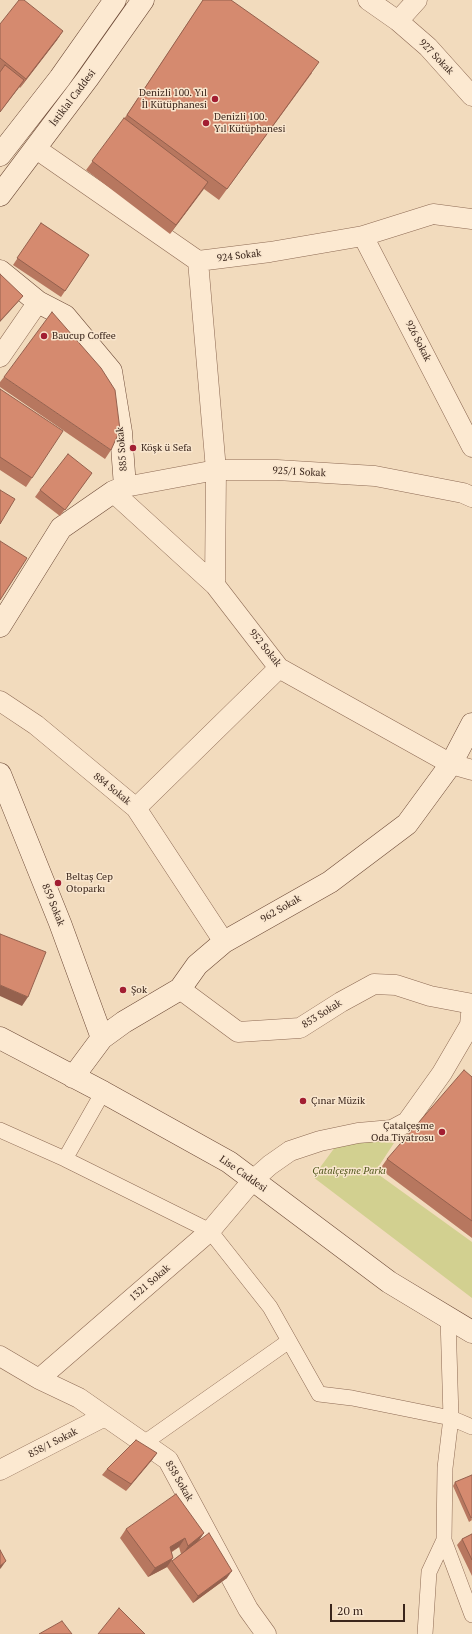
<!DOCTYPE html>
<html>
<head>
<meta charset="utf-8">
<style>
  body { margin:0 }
  #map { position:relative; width:472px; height:1634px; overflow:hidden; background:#f2dbbd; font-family:"PT Serif",serif }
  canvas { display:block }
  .scale { position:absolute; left:330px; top:1604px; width:75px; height:18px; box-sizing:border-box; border:2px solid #3a251b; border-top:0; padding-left:5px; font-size:12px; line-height:14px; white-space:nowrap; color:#3a251b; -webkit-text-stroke:3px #f9e6ce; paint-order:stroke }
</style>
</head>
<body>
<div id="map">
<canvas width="472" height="1634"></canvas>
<div class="scale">20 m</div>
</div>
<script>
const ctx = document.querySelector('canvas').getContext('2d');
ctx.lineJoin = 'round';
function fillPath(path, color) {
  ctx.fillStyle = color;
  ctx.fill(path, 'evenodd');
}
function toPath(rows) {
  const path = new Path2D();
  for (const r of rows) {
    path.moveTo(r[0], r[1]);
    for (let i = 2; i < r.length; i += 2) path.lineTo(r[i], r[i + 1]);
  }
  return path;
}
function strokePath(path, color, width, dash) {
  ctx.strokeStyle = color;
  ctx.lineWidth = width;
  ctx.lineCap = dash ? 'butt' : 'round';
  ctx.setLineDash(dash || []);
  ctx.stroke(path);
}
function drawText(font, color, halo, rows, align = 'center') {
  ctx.font = font + ' "PT Serif",serif';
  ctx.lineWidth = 3;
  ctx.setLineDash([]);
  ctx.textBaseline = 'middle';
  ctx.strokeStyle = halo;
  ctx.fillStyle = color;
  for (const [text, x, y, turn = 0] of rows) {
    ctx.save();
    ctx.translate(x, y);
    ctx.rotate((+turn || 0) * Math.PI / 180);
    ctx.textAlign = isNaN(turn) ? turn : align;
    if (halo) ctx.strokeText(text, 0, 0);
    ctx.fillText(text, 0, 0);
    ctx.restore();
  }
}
fillPath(toPath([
  [341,1139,394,1143,375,1172,472,1242,472,1298,313,1177]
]), '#d2d090');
const pedestrian = toPath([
  [0,1130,65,1159,210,1231,270,1307,319,1394,352,1398,451,1418,472,1427],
  [65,1159,103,1092],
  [144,1443,289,1341],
  [444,1540,472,1615],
  [425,1634,429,1572,444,1540,445,1468,451,1418,448,1317]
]);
const minor = toPath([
  [368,0,398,21,428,47,472,96],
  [398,21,417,0],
  [35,148,198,261,270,252,363,236,433,214,472,219],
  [363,236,472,447],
  [198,261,216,470,215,585],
  [0,357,38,302],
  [125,487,216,470,277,470,375,476,463,493,472,497],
  [113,492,215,585,279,668,451,764,472,770],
  [0,701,36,725,136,808,224,942],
  [136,808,279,668],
  [180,989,238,1032,300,1028,341,1002,374,984,396,985,430,996,472,1004],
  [0,1356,39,1379,79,1398,168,1460,248,1609,266,1634],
  [39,1379,210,1231,253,1180,270,1165,290,1151,320,1141,358,1133,392,1130,407,1122,442,1073,470,1025,472,1004],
  [0,1470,105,1416]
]);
const secondary = toPath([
  [0,155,60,78,115,0],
  [0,195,88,78,143,0],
  [0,271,38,302,65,316,111,371,121,432,125,487,113,492,61,528,0,626],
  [0,774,60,923,102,1038],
  [0,1038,103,1092,229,1162,389,1282,472,1332],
  [73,1077,102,1038,124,1022,180,989,197,965,224,942,330,882,407,824,451,764,472,724]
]);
strokePath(pedestrian, '#8d6a54', 16);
strokePath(minor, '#8d6a54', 21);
strokePath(secondary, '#6e4b38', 23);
strokePath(pedestrian, '#fce9d1', 15);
strokePath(minor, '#fce9d1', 20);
strokePath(secondary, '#fce9d1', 22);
fillPath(toPath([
  [203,0,231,0,312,73,219,200,204,189,170,234,86,170,124,119],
  [0,24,63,31,57,40,20,88,19,87,0,112],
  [41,223,89,255,61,297,13,265],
  [4,377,111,450,105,459,0,387,0,382],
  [0,389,32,478,26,487,0,470],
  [92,473,60,516,35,497,40,490],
  [472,1077,472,1238,380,1169,387,1159],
  [157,1453,152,1460,126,1491,102,1475,107,1469],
  [455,1482,472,1520,469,1522,453,1486],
  [126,1529,204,1533,198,1541,227,1578,193,1603,167,1567,148,1577,120,1538],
  [179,1547,181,1554,172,1561,172,1552],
  [472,1534,472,1576,457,1545,462,1539]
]), '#b7775f');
fillPath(toPath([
  [63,31,57,40,20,88,26,79],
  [24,80,18,89,0,112],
  [208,182,202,191,170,234,176,225],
  [23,296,18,302,0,322,0,321],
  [0,985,28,997,22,1006,0,996],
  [157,1453,152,1460,126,1491,131,1484],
  [204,1533,198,1542,182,1555,188,1546],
  [185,1538,179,1547,164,1556,170,1547],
  [173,1558,167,1567,148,1577,155,1568],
  [6,1561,1,1568,0,1569,0,1566],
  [232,1571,227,1578,193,1603,198,1596]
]), '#95614e');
const building = toPath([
  [19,0,24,0,63,31,26,79,0,58,0,24,19,0],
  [203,0,231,0,319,62,227,189,127,115,203,0],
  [5,65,24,80,0,112,0,72,5,65],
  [124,118,208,182,176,225,92,161,124,118],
  [41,223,89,255,65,291,17,258,41,223],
  [0,274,23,296,0,321,0,274],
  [52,312,101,368,115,390,120,430,111,450,4,377,52,312],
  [0,389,63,431,32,478,0,457,0,389],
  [68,454,92,473,65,510,40,490,68,454],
  [0,490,15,499,0,524,0,490],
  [0,541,27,558,0,600,0,541],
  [0,934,46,952,28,997,0,985,0,934],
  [464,1070,472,1077,472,1221,387,1159,464,1070],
  [136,1440,157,1453,131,1484,107,1469,136,1440],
  [472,1475,472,1518,471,1518,455,1482,472,1475],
  [176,1494,204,1533,188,1546,185,1538,170,1547,173,1558,155,1568,126,1529,176,1494],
  [209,1533,232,1571,198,1596,172,1561,209,1533],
  [472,1534,472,1560,462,1539,472,1534],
  [0,1550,6,1561,0,1566,0,1550],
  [119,1608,145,1634,98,1634,119,1608],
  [62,1621,72,1634,39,1634,62,1621]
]);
fillPath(building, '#d58a6f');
strokePath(building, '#95614e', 1);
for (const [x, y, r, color] of [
  [215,99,4,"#a21e32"],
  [206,123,4,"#a21e32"],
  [44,336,4,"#a21e32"],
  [133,448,4,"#a21e32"],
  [58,883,4,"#a21e32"],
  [123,990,4,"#a21e32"],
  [303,1101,4,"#a21e32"],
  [442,1132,4,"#a21e32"]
]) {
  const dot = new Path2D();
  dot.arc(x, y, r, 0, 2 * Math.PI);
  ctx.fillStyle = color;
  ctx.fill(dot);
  strokePath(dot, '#f9e6ce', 1.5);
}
drawText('10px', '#3a251b', '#f9e6ce', [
  ["927 Sokak",436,57,46],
  ["İstiklal Caddesi",73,98,-53],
  ["924 Sokak",239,256,-7],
  ["926 Sokak",418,341,63],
  ["885 Sokak",122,449,-95],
  ["925/1 Sokak",299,472,3],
  ["952 Sokak",265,648,51],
  ["884 Sokak",112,789,39],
  ["859 Sokak",53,905,68],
  ["962 Sokak",281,909,-30],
  ["853 Sokak",322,1014,-32],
  ["Lise Caddesi",243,1174,35],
  ["1321 Sokak",150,1283,-41],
  ["858/1 Sokak",53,1443,-27],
  ["858 Sokak",179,1481,60]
]);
drawText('10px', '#3a251b', '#f9e6ce', [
  ["Denizli 100. Yıl",207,93,"right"],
  ["İl Kütüphanesi",207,105,"right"],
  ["Denizli 100.",214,117],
  ["Yıl Kütüphanesi",214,129],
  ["Baucup Coffee",52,336],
  ["Köşk ü Sefa",141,448],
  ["Beltaş Cep",66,877],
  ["Otoparkı",66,889],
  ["Şok",131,990],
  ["Çınar Müzik",311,1101],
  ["Çatalçeşme",434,1126,"right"],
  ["Oda Tiyatrosu",434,1138,"right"]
], 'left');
drawText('italic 10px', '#53591f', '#f9e6ce', [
  ["Çatalçeşme Parkı",349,1171]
]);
</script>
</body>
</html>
